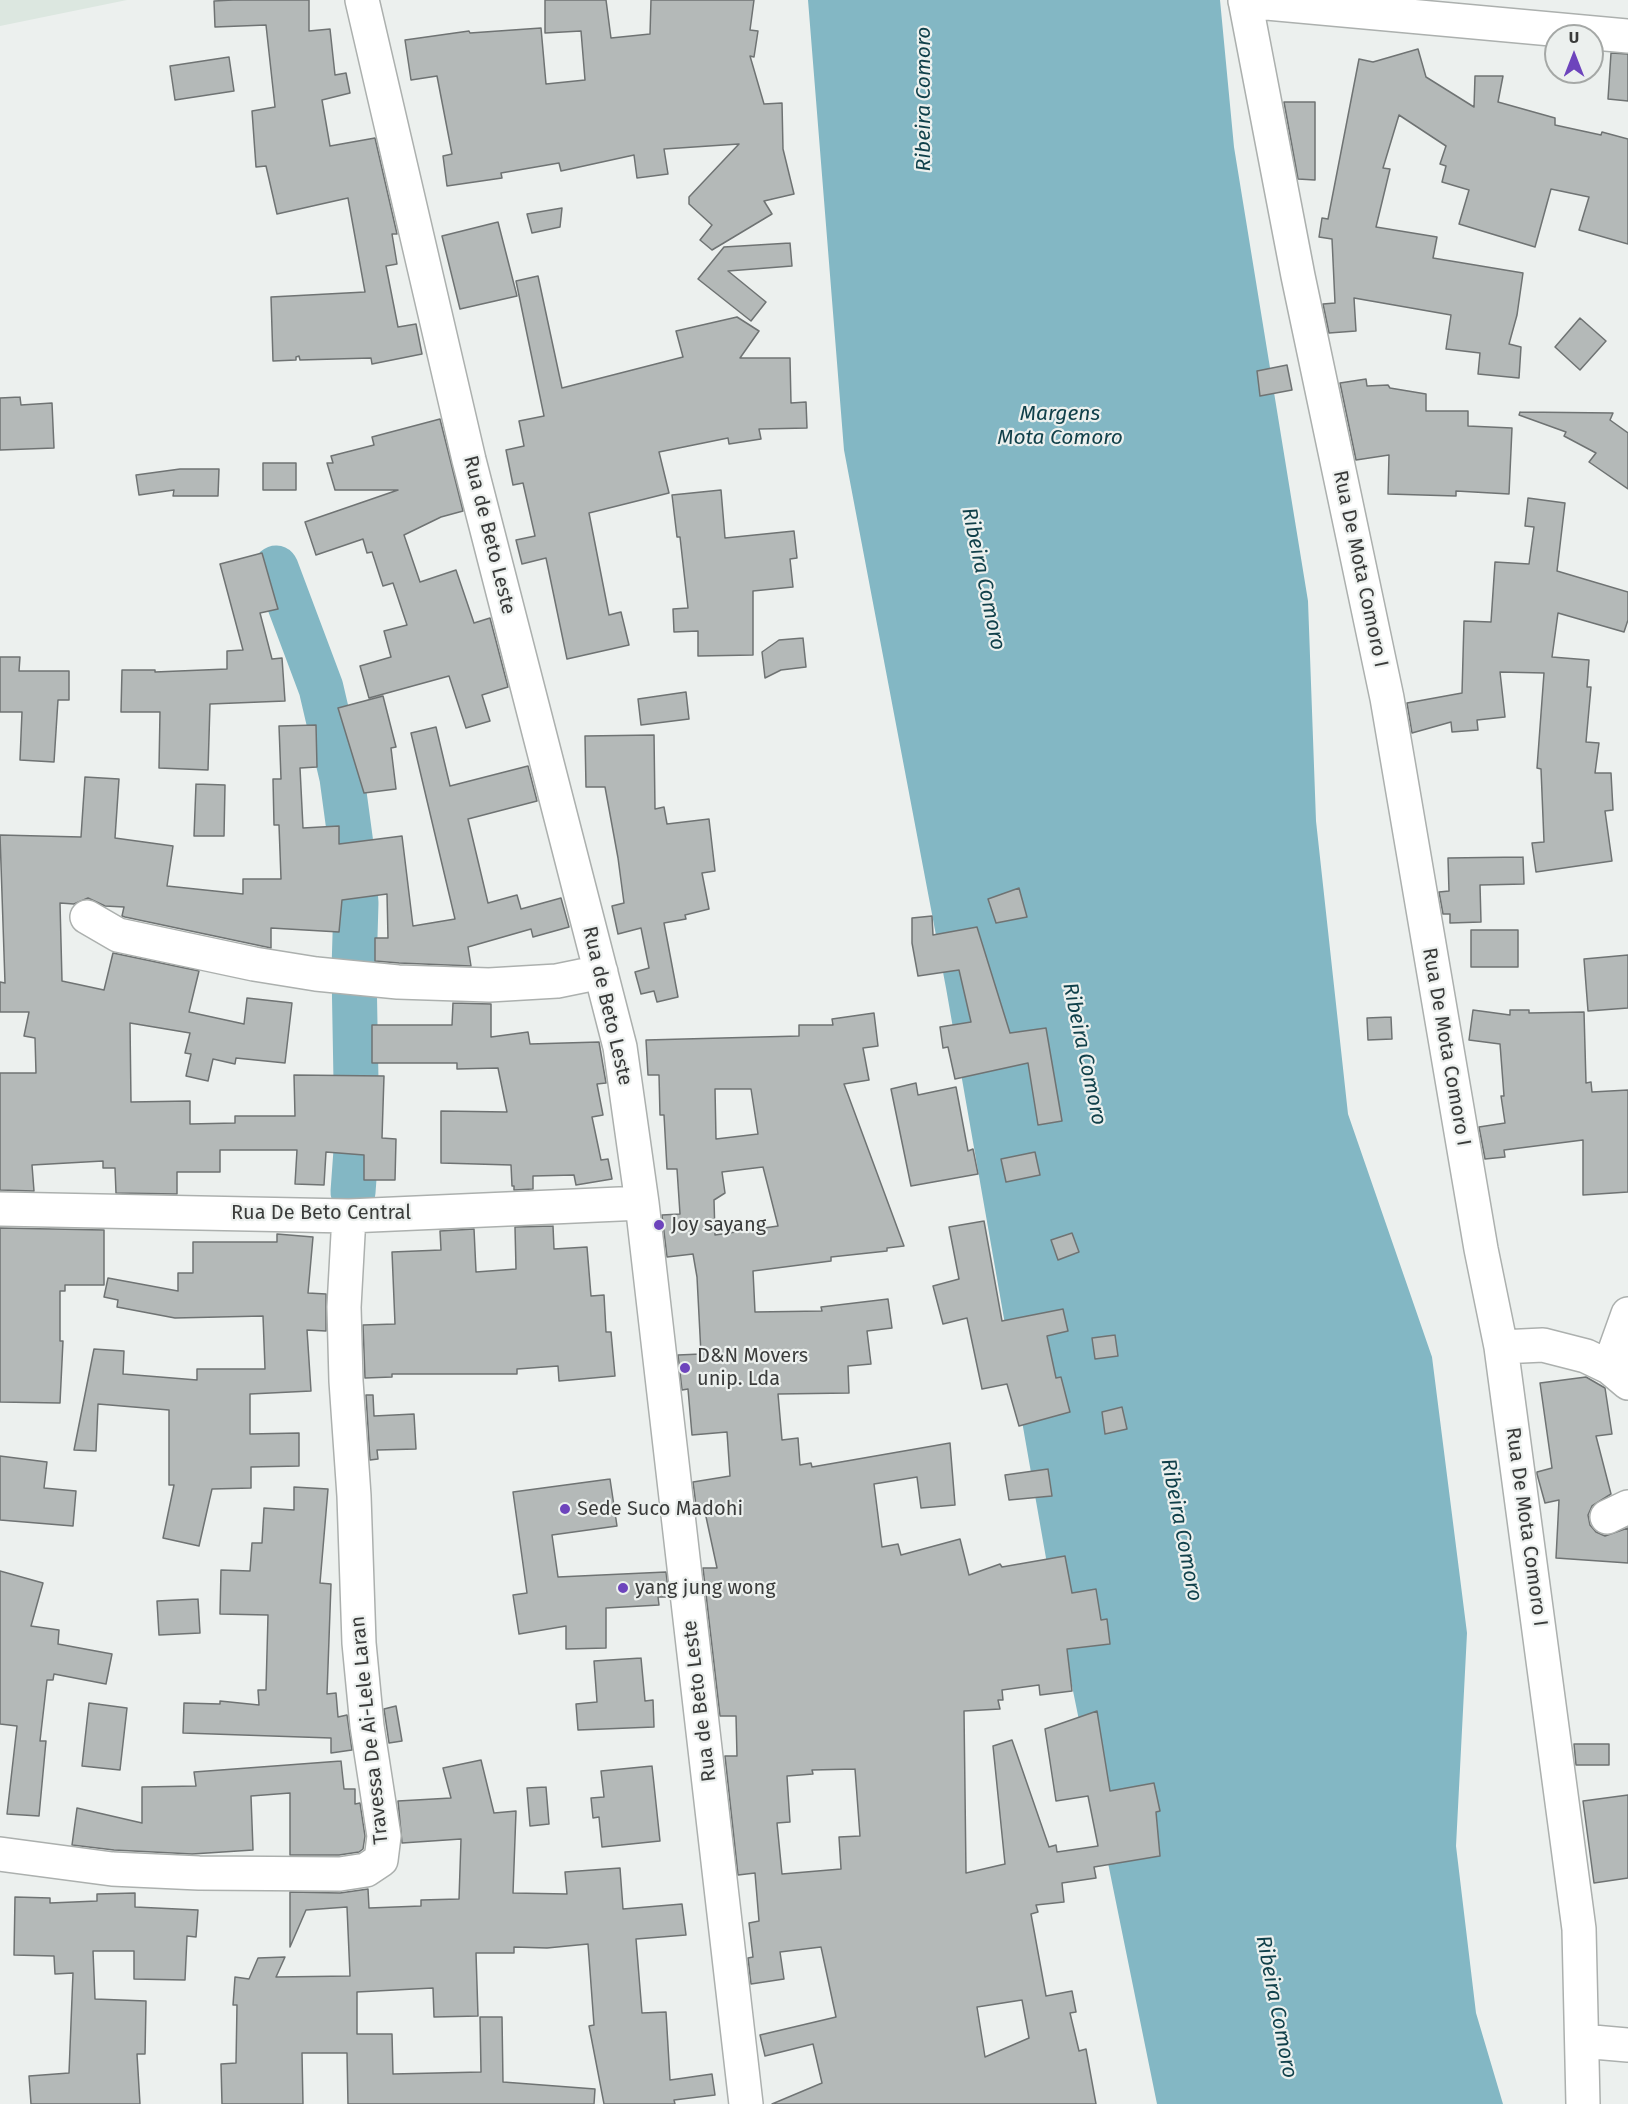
<!DOCTYPE html>
<html>
<head>
<meta charset="utf-8">
<style>
  body { margin:0 }
  #map { position:relative; width:1628px; height:2104px; overflow:hidden; background:#ecf0ee; font-family:"Fira Sans",sans-serif }
  canvas { display:block }
  .north { position:absolute; left:1544px; top:24px; width:60px; height:60px; box-sizing:border-box; background:#ecf0ee; border:2px solid #a5a8a6; border-radius:50%; rotate:0deg; font-size:16px; font-weight:700; line-height:24px; text-align:center; color:#3a3b3a }
  .north::after { content:''; display:block; margin:auto; width:21px; height:27px; background:#6d44bc; clip-path:polygon(50% 0,100% 100%,50% 72%,0 100%) }
</style>
</head>
<body>
<div id="map">
<canvas width="1628" height="2104"></canvas>
<div class="north">U</div>
</div>
<script>
const ctx = document.querySelector('canvas').getContext('2d');
ctx.lineJoin = 'round';
function fillPath(path, color) {
  ctx.fillStyle = color;
  ctx.fill(path, 'evenodd');
}
function toPath(rows) {
  const path = new Path2D();
  for (const r of rows) {
    path.moveTo(r[0], r[1]);
    for (let i = 2; i < r.length; i += 2) path.lineTo(r[i], r[i + 1]);
  }
  return path;
}
function strokePath(path, color, width, dash) {
  ctx.strokeStyle = color;
  ctx.lineWidth = width;
  ctx.lineCap = dash ? 'butt' : 'round';
  ctx.setLineDash(dash || []);
  ctx.stroke(path);
}
function drawText(font, color, halo, rows, align = 'center') {
  ctx.font = font + ' "Fira Sans",sans-serif';
  ctx.lineWidth = 4.5;
  ctx.setLineDash([]);
  ctx.textBaseline = 'middle';
  ctx.strokeStyle = halo;
  ctx.fillStyle = color;
  for (const [text, x, y, turn = 0] of rows) {
    ctx.save();
    ctx.translate(x, y);
    ctx.rotate((+turn || 0) * Math.PI / 180);
    ctx.textAlign = isNaN(turn) ? turn : align;
    if (halo) ctx.strokeText(text, 0, 0);
    ctx.fillText(text, 0, 0);
    ctx.restore();
  }
}
fillPath(toPath([
  [0,0,127,0,0,26]
]), '#dce7e0');
fillPath(toPath([
  [808,0,1220,0,1234,147,1308,601,1316,821,1348,1114,1432,1357,1467,1633,1456,1846,1476,2013,1503,2104,1157,2104,1046,1558,946,988,844,450]
]), '#83b7c4');
strokePath(toPath([
  [276,568,321,688,342,778,352,852,356,903,354,969,357,1137,353,1192]
]), '#83b7c4', 45);
const building = toPath([
  [233,0,309,0,309,31,330,29,335,75,346,73,350,93,322,100,330,146,375,138,397,234,392,234,397,264,386,266,398,327,416,324,422,354,372,364,371,358,300,360,299,356,296,357,296,360,273,361,271,297,365,292,348,198,277,214,266,166,256,167,252,111,275,107,266,25,215,27,214,1,233,0],
  [545,0,606,0,611,38,650,34,651,0,754,0,750,30,758,31,754,57,750,56,764,104,782,103,783,149,794,194,764,201,772,214,712,250,700,240,712,225,689,204,689,197,739,144,664,149,668,174,637,178,634,155,561,171,559,163,501,173,502,178,447,186,443,156,452,154,437,76,411,80,405,40,469,31,470,33,541,28,546,84,585,80,581,31,545,33,545,0],
  [1418,49,1426,77,1474,107,1475,76,1503,76,1498,102,1555,118,1555,125,1601,135,1602,132,1628,139,1628,244,1579,230,1589,197,1551,189,1535,247,1459,224,1469,190,1442,182,1446,166,1440,164,1446,146,1399,115,1383,168,1390,169,1376,227,1437,237,1433,258,1523,273,1517,315,1509,344,1521,347,1519,378,1478,374,1480,353,1446,349,1451,315,1354,298,1356,331,1329,333,1323,304,1335,303,1332,239,1319,237,1322,218,1328,219,1359,59,1373,62,1418,49],
  [1611,53,1628,54,1628,101,1608,99,1611,53],
  [229,57,234,91,175,100,170,66,229,57],
  [1284,102,1315,102,1315,180,1298,179,1284,102],
  [562,208,560,227,532,233,527,214,562,208],
  [498,222,517,296,460,309,442,236,498,222],
  [790,243,792,266,728,271,766,302,751,321,698,279,724,247,790,243],
  [538,276,562,388,683,357,676,331,737,317,759,331,740,358,790,358,791,403,806,402,807,428,759,429,761,439,729,444,728,438,659,452,669,493,589,513,609,615,621,612,629,645,567,659,546,558,522,564,516,540,535,536,523,483,513,485,506,450,524,446,519,421,544,416,516,281,538,276],
  [1580,318,1606,341,1580,370,1555,347,1580,318],
  [1287,365,1292,390,1260,396,1257,371,1287,365],
  [1366,379,1367,386,1388,385,1390,388,1426,394,1426,411,1468,411,1468,426,1512,428,1509,494,1456,491,1456,496,1388,494,1389,455,1356,460,1340,383,1366,379],
  [20,397,21,405,52,403,54,448,0,450,0,398,20,397],
  [1520,412,1613,413,1610,420,1628,433,1628,489,1589,462,1596,453,1564,436,1566,432,1519,415,1520,412],
  [440,419,463,511,441,517,404,535,420,582,456,570,474,623,490,618,508,687,482,695,490,721,466,728,449,676,369,698,360,666,391,657,384,631,407,625,393,583,383,586,372,552,367,553,363,539,316,555,305,522,398,490,335,490,327,463,333,463,331,456,374,445,372,437,440,419],
  [263,463,296,463,296,490,263,490,263,463],
  [180,469,219,469,218,496,173,496,174,490,139,495,136,475,180,469],
  [721,490,725,538,794,531,797,558,790,559,793,587,753,591,753,655,698,656,698,631,674,632,673,609,688,608,680,537,677,537,672,495,721,490],
  [1528,498,1565,503,1557,571,1628,592,1628,620,1624,632,1558,613,1552,657,1589,660,1587,687,1591,687,1586,742,1599,743,1595,773,1611,773,1613,810,1605,811,1612,861,1536,872,1532,843,1544,842,1541,769,1537,768,1544,673,1500,672,1505,717,1477,720,1478,730,1452,732,1451,722,1412,733,1407,703,1462,693,1464,621,1491,622,1495,562,1529,564,1534,527,1525,526,1528,498],
  [262,553,278,609,260,613,272,659,282,658,285,701,210,704,208,770,159,768,160,712,121,712,122,670,155,670,155,672,227,669,227,651,243,650,220,564,262,553],
  [803,638,806,667,781,670,765,678,762,652,779,640,803,638],
  [0,657,20,657,19,671,69,671,69,700,58,700,54,762,20,760,22,712,0,712,0,657],
  [686,692,689,719,641,725,638,699,686,692],
  [383,696,396,747,391,748,396,789,364,793,338,708,383,696],
  [316,725,317,767,300,768,303,828,339,826,339,844,402,836,413,926,455,919,411,733,436,727,450,786,528,766,537,801,468,819,488,903,517,895,521,909,561,898,569,927,533,937,531,929,468,947,471,966,399,963,375,961,375,938,388,938,387,894,342,900,339,932,271,928,271,948,125,917,122,916,124,907,105,906,88,898,74,904,60,903,62,981,104,990,113,953,199,971,189,1012,244,1024,247,998,292,1003,285,1063,236,1058,235,1064,213,1059,208,1081,186,1076,191,1054,185,1053,190,1033,130,1023,131,1102,190,1101,190,1124,235,1123,235,1116,295,1116,294,1075,384,1076,382,1138,396,1139,395,1180,364,1180,364,1155,326,1152,324,1185,295,1184,297,1150,220,1150,220,1172,177,1172,177,1194,116,1193,115,1168,103,1168,103,1161,32,1165,34,1191,0,1190,0,1073,36,1073,35,1038,24,1036,29,1012,0,1012,0,982,5,983,0,835,81,837,85,777,119,779,115,838,173,846,167,886,243,894,243,879,281,879,279,825,274,825,273,779,281,779,279,726,316,725],
  [654,735,655,809,664,807,667,824,709,819,715,871,702,873,709,909,685,915,686,919,664,923,678,997,657,1002,654,991,641,994,635,972,649,968,641,928,618,934,612,906,624,903,618,858,605,787,586,787,585,736,654,735],
  [196,784,225,785,224,836,194,836,196,784],
  [1523,857,1524,884,1480,885,1481,922,1450,923,1450,914,1443,914,1439,892,1449,891,1448,858,1523,857],
  [1019,888,1027,917,996,923,988,899,1019,888],
  [932,916,933,935,977,927,1010,1033,1046,1028,1062,1121,1038,1125,1028,1063,955,1079,948,1047,943,1048,940,1027,971,1022,959,970,918,976,912,943,912,918,932,916],
  [1471,930,1518,930,1518,967,1471,967,1471,930],
  [1628,955,1628,1008,1588,1011,1584,959,1628,955],
  [453,1003,491,1004,491,1037,528,1032,530,1044,599,1042,606,1083,597,1084,603,1115,592,1117,601,1160,608,1159,612,1179,576,1185,574,1175,533,1176,533,1189,514,1190,514,1186,512,1186,511,1165,441,1163,441,1111,507,1112,498,1068,457,1069,457,1063,372,1063,372,1025,452,1025,453,1003],
  [1473,1010,1510,1015,1510,1010,1529,1010,1529,1013,1584,1012,1586,1083,1591,1082,1592,1092,1628,1090,1628,1192,1583,1195,1583,1140,1504,1150,1505,1157,1485,1159,1479,1127,1505,1123,1501,1096,1504,1096,1500,1044,1469,1040,1473,1010],
  [874,1013,878,1046,863,1048,869,1080,844,1084,904,1246,887,1248,887,1251,831,1257,831,1261,753,1271,755,1312,822,1311,821,1307,888,1299,892,1328,867,1331,871,1364,848,1366,849,1393,778,1394,782,1440,798,1438,800,1465,811,1463,812,1467,950,1443,955,1505,921,1508,917,1477,874,1484,882,1547,898,1544,901,1555,960,1539,969,1575,1000,1564,1002,1567,1065,1556,1072,1593,1096,1589,1101,1620,1107,1619,1110,1644,1067,1649,1072,1691,1040,1695,1039,1685,1002,1690,1003,1700,998,1700,1000,1709,964,1711,966,1873,1005,1864,993,1746,1012,1740,1049,1847,1056,1845,1057,1852,1098,1846,1088,1796,1056,1801,1045,1729,1097,1711,1110,1791,1154,1783,1160,1811,1156,1812,1160,1856,1094,1867,1096,1878,1062,1883,1064,1902,1036,1905,1038,1912,1031,1914,1046,1996,1072,1991,1076,2012,1070,2013,1079,2051,1086,2049,1096,2104,772,2104,822,2083,813,2044,765,2056,760,2035,836,2017,821,1947,780,1952,784,1979,751,1984,748,1958,753,1957,749,1923,759,1921,755,1873,738,1875,725,1756,737,1756,736,1716,720,1716,703,1568,717,1568,705,1512,697,1513,693,1482,730,1476,727,1432,692,1435,688,1389,682,1390,678,1355,701,1354,697,1277,693,1254,667,1257,662,1215,680,1214,677,1169,667,1169,664,1115,660,1115,659,1075,648,1075,646,1040,799,1036,799,1025,833,1025,832,1019,874,1013],
  [715,1089,751,1089,758,1134,716,1139,715,1089],
  [763,1167,778,1226,715,1235,714,1200,725,1193,722,1172,763,1167],
  [855,1769,860,1836,839,1837,841,1869,782,1874,777,1823,790,1822,787,1776,813,1774,812,1770,855,1769],
  [1022,2000,1029,2038,985,2057,977,2007,1022,2000],
  [1391,1017,1392,1039,1368,1040,1367,1018,1391,1017],
  [916,1083,918,1095,956,1087,968,1151,973,1149,978,1174,911,1186,891,1089,916,1083],
  [1035,1152,1040,1175,1006,1182,1001,1159,1035,1152],
  [984,1221,1002,1321,1063,1309,1068,1331,1047,1336,1056,1378,1061,1377,1070,1412,1019,1426,1007,1384,982,1389,967,1318,943,1324,933,1286,959,1279,949,1227,984,1221],
  [553,1226,554,1249,587,1247,591,1296,604,1295,606,1332,611,1332,615,1376,559,1381,558,1366,517,1369,517,1374,392,1374,392,1377,365,1378,363,1325,395,1324,392,1252,441,1250,440,1231,474,1229,476,1272,516,1269,515,1227,553,1226],
  [0,1228,104,1230,104,1285,65,1285,65,1291,60,1291,60,1341,63,1341,60,1403,0,1402,0,1228],
  [1072,1233,1079,1252,1058,1260,1051,1240,1072,1233],
  [277,1234,313,1237,308,1293,326,1294,326,1331,307,1330,311,1391,250,1394,250,1434,299,1433,299,1466,251,1467,251,1488,212,1489,199,1546,163,1538,174,1485,169,1485,169,1410,98,1404,96,1451,74,1450,94,1349,124,1351,123,1374,197,1380,197,1369,265,1369,263,1316,175,1318,117,1307,118,1300,104,1297,108,1278,178,1291,178,1273,193,1273,193,1242,277,1242,277,1234],
  [1115,1335,1118,1356,1095,1359,1092,1338,1115,1335],
  [1586,1377,1605,1388,1612,1434,1596,1436,1611,1494,1592,1506,1588,1515,1590,1525,1596,1532,1605,1536,1628,1528,1628,1563,1556,1558,1559,1500,1545,1503,1537,1474,1537,1472,1552,1468,1540,1383,1586,1377],
  [366,1395,373,1395,374,1416,414,1414,416,1449,377,1450,378,1459,370,1460,366,1395],
  [1122,1407,1127,1429,1105,1434,1102,1412,1122,1407],
  [0,1456,47,1462,44,1488,76,1491,73,1526,0,1520,0,1456],
  [1048,1469,1052,1496,1009,1500,1005,1475,1048,1469],
  [610,1479,617,1526,552,1535,558,1577,666,1572,669,1597,658,1597,659,1605,606,1608,606,1648,566,1649,566,1626,519,1634,513,1595,527,1593,513,1492,610,1479],
  [294,1487,328,1489,320,1583,331,1584,327,1694,336,1693,338,1717,347,1715,352,1750,331,1753,331,1738,183,1733,184,1703,220,1704,220,1701,259,1705,258,1690,266,1690,268,1615,220,1614,221,1570,250,1571,252,1543,262,1543,264,1508,294,1510,294,1487],
  [0,1571,43,1583,31,1626,59,1630,58,1644,112,1654,106,1684,54,1674,53,1680,47,1680,40,1741,46,1741,39,1816,7,1814,17,1726,0,1724,0,1571],
  [198,1599,200,1633,159,1635,157,1601,198,1599],
  [641,1658,645,1701,653,1700,654,1727,578,1730,576,1704,597,1702,594,1661,641,1658],
  [89,1703,127,1708,120,1770,82,1766,89,1703],
  [396,1706,402,1741,389,1743,384,1709,396,1706],
  [1574,1744,1609,1744,1609,1765,1576,1765,1574,1744],
  [481,1760,494,1813,516,1811,513,1893,567,1894,565,1872,620,1868,623,1909,682,1904,686,1935,636,1939,642,2013,666,2012,670,2080,712,2074,715,2095,674,2100,675,2104,604,2104,589,2026,594,2025,588,1944,547,1948,514,1947,514,1953,476,1953,478,2016,434,2017,433,1988,357,1992,357,2034,392,2034,393,2074,481,2072,480,2017,502,2017,503,2082,595,2089,594,2104,348,2104,347,2053,302,2053,303,2104,222,2104,221,2064,236,2063,237,2005,233,2005,235,1977,249,1979,258,1958,285,1957,276,1977,350,1976,347,1907,306,1910,290,1947,290,1892,340,1893,368,1889,369,1908,421,1906,421,1900,459,1899,461,1839,402,1843,398,1801,451,1798,443,1768,481,1760],
  [341,1761,344,1789,355,1789,355,1804,360,1803,365,1836,363,1849,359,1852,339,1855,290,1855,290,1793,251,1796,253,1850,192,1854,114,1850,72,1845,77,1808,142,1823,142,1787,196,1786,194,1772,341,1761],
  [652,1766,660,1841,602,1847,599,1817,593,1818,591,1798,604,1797,601,1771,652,1766],
  [546,1787,549,1824,530,1826,527,1788,546,1787],
  [1628,1795,1628,1878,1594,1883,1583,1801,1628,1795],
  [135,1893,135,1907,198,1910,196,1937,187,1936,185,1980,134,1979,134,1951,93,1951,95,1999,146,2001,145,2054,137,2054,140,2104,31,2104,29,2076,69,2073,73,1973,55,1974,54,1956,14,1955,15,1897,50,1898,50,1903,97,1901,97,1894,135,1893]
]);
fillPath(building, '#b4b9b8');
strokePath(building, '#6f7373', 1.5);
const minor = toPath([
  [362,0,469,460,620,1047,642,1203,746,2104],
  [1245,0,1298,276,1387,698,1481,1249,1501,1347,1579,1929,1583,2104],
  [1245,1,1628,36],
  [87,917,118,935,254,964,316,974,398,982,489,985,557,981,601,972],
  [0,1209,349,1216,642,1203],
  [1501,1347,1543,1345,1586,1356,1609,1367,1628,1383],
  [1609,1367,1628,1314],
  [1607,1517,1628,1507],
  [0,1854,112,1869,199,1873,340,1874,366,1870,381,1860,384,1836,367,1726,359,1643,354,1496,346,1381,344,1307,349,1216],
  [1582,2041,1628,2045]
]);
strokePath(minor, '#acb0ae', 36);
strokePath(minor, '#fff', 33);
for (const [x, y, r, color] of [
  [659,1225,6,"#6d44bc"],
  [685,1368,6,"#6d44bc"],
  [565,1509,6,"#6d44bc"],
  [623,1588,6,"#6d44bc"]
]) {
  const dot = new Path2D();
  dot.arc(x, y, r, 0, 2 * Math.PI);
  ctx.fillStyle = color;
  ctx.fill(dot);
  strokePath(dot, '#ecf0ee', 2);
}
drawText('20px', '#3a3b3a', '#ecf0ee', [
  ["Rua de Beto Leste",489,535,76],
  ["Rua De Mota Comoro I",1360,569,78],
  ["Rua de Beto Leste",607,1006,77],
  ["Rua De Mota Comoro I",1446,1047,80],
  ["Rua De Beto Central",321,1213],
  ["Rua De Mota Comoro I",1526,1527,82],
  ["Rua de Beto Leste",700,1701,-97],
  ["Travessa De Ai-Lele Laran",370,1730,-96]
]);
drawText('20px', '#3a3b3a', '#ecf0ee', [
  ["Joy sayang",671,1225],
  ["D&N Movers",697,1356],
  ["unip. Lda",697,1379],
  ["Sede Suco Madohi",577,1509],
  ["yang jung wong",635,1588]
], 'left');
drawText('italic 21px', '#10404a', '#ecf0ee', [
  ["Ribeira Comoro",924,99,-90],
  ["Margens",1060,414],
  ["Mota Comoro",1060,438],
  ["Ribeira Comoro",983,579,78],
  ["Ribeira Comoro",1084,1054,78],
  ["Ribeira Comoro",1181,1530,79],
  ["Ribeira Comoro",1276,2007,79]
]);
</script>
</body>
</html>
